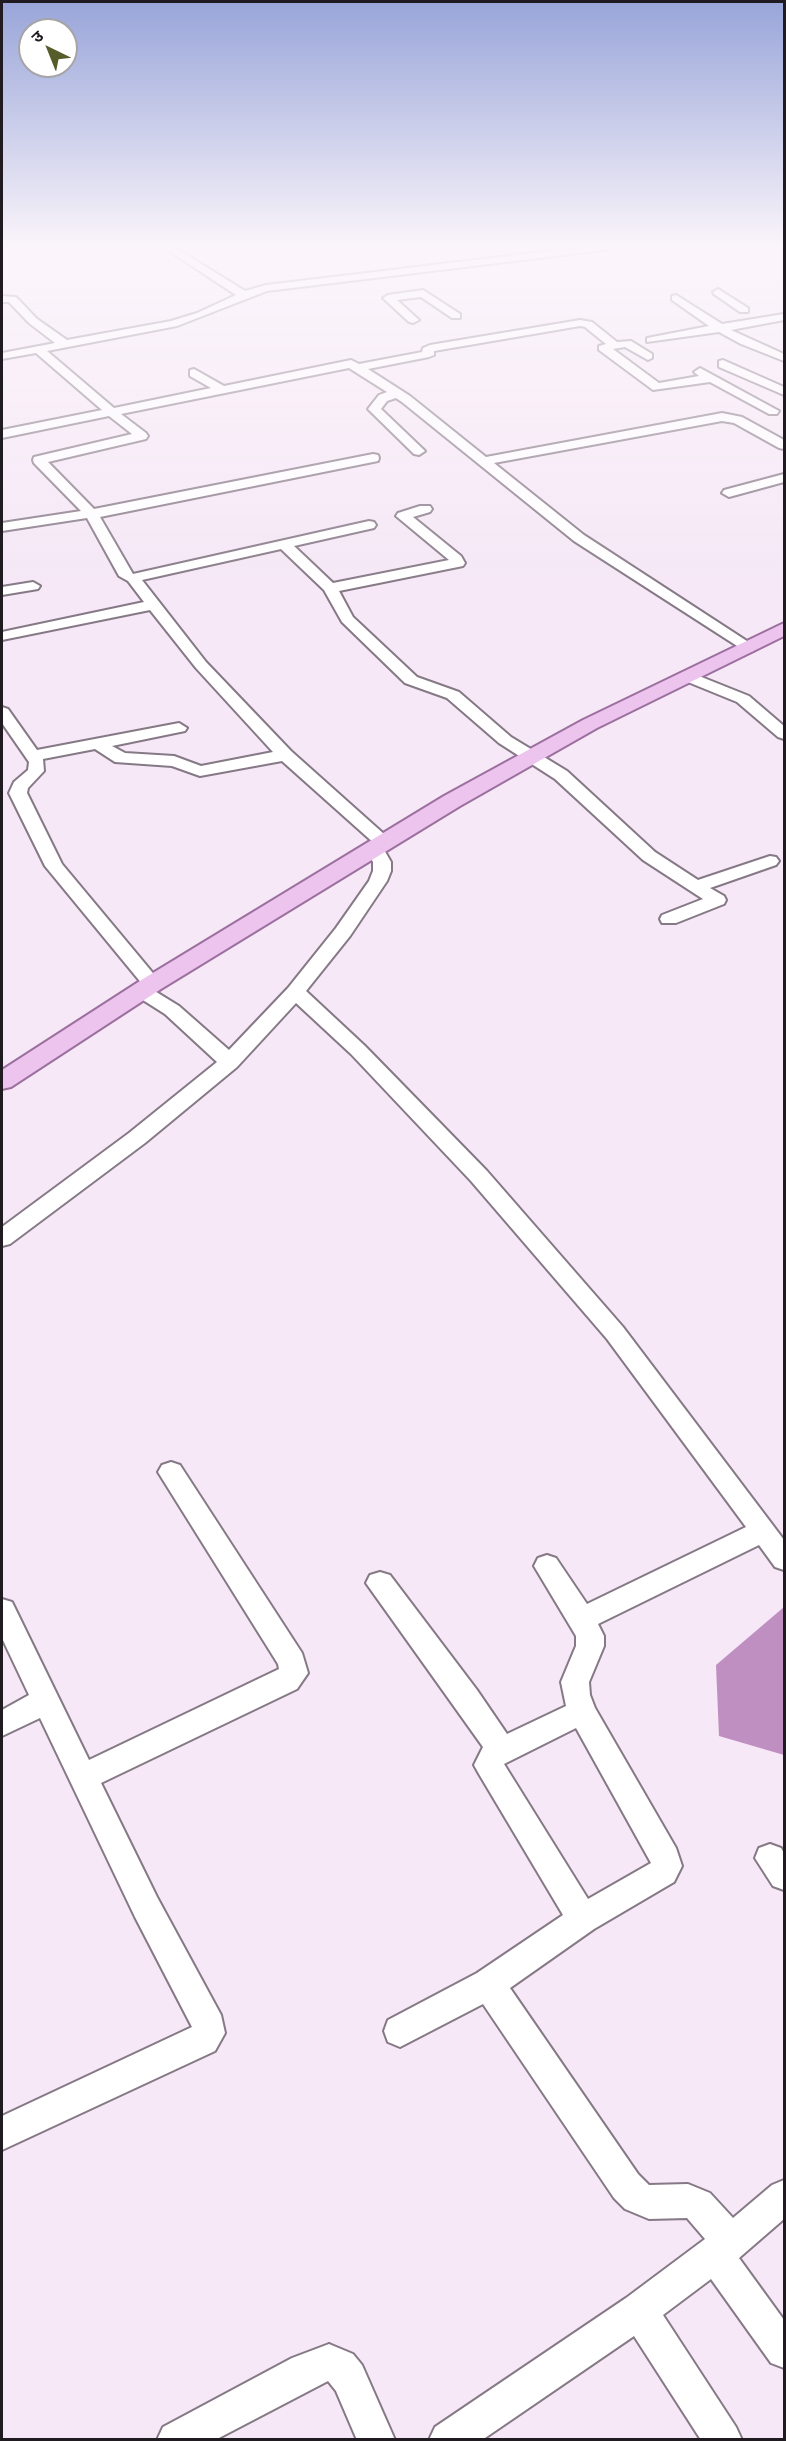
<!DOCTYPE html>
<html>
<head>
<meta charset="utf-8">
<style>
  body { margin:0 }
  #map { position:relative; width:786px; height:2441px; overflow:hidden; background:#f6e8f6; font-family:"PT Sans Narrow","Noto Sans Devanagari",sans-serif }
  canvas { display:block }
  .frame { position:absolute; inset:0; border:3px solid #201b20; pointer-events:none }
  .north { position:absolute; left:18px; top:18px; width:60px; height:60px; box-sizing:border-box; background:#fff; border:2px solid #a6a4a6; border-radius:50%; rotate:317deg; font-size:16px; font-weight:700; line-height:24px; text-align:center; color:#201b20 }
  .north::after { content:''; display:block; margin:auto; width:21px; height:27px; background:#565d2b; clip-path:polygon(50% 0,100% 100%,50% 72%,0 100%) }
</style>
</head>
<body>
<div id="map">
<canvas width="786" height="2441"></canvas>
<div class="frame"></div>
<div class="north">उ</div>
</div>
<script>
const ctx = document.querySelector('canvas').getContext('2d');
ctx.lineJoin = 'round';
function fillPath(path, color) {
  ctx.fillStyle = color;
  ctx.fill(path, 'evenodd');
}
function toPath(rows) {
  const path = new Path2D();
  for (const r of rows) {
    path.moveTo(r[0], r[1]);
    for (let i = 2; i < r.length; i += 2) path.lineTo(r[i], r[i + 1]);
  }
  return path;
}
function strokePath(path, color, width, dash) {
  ctx.strokeStyle = color;
  ctx.lineWidth = width;
  ctx.lineCap = dash ? 'butt' : 'round';
  ctx.setLineDash(dash || []);
  ctx.stroke(path);
}
fillPath(toPath([
  [784,1607,784,1755,719,1736,716,1665]
]), '#c08fc2');
const minor = toPath([
  [163,247,174,247,245,291,266,285,583,247,610,247,605,250,267,291,177,326,47,351,114,408,211,388,190,376,190,370,194,369,224,386,351,360,359,364,422,352,423,348,430,345,580,320,592,322,617,342,631,341,652,354,652,358,648,360,625,347,613,349,659,383,699,376,694,372,700,368,779,411,777,414,769,414,710,382,653,390,599,350,599,346,606,344,585,327,580,326,434,351,434,355,429,357,368,369,410,396,486,457,722,413,742,417,784,440,784,449,779,448,734,423,722,421,494,463,584,535,753,645,756,648,753,651,748,653,574,541,402,402,396,398,387,401,381,409,425,451,419,455,414,454,368,409,379,395,387,392,349,368,121,414,146,433,148,436,146,439,48,462,94,509,373,454,378,455,379,458,378,461,373,462,100,517,133,574,369,521,374,522,376,525,374,528,294,546,333,583,449,560,396,516,398,513,420,506,430,506,432,509,430,512,413,517,461,556,465,563,463,566,339,591,353,617,417,677,459,692,511,737,567,771,655,852,698,880,770,856,776,857,779,861,776,865,710,888,724,896,726,900,724,904,676,923,662,923,660,919,662,915,703,899,643,860,555,779,499,743,447,698,405,683,342,622,324,590,281,549,142,580,206,662,291,751,394,843,391,847,383,848,391,862,391,871,387,881,350,936,306,991,365,1046,487,1171,623,1327,784,1540,784,1570,775,1567,759,1545,598,1624,604,1636,604,1646,589,1682,590,1695,595,1708,676,1848,682,1866,674,1882,594,1929,510,1988,638,2174,649,2185,688,2184,710,2193,733,2218,772,2185,784,2180,784,2219,739,2258,784,2320,784,2368,771,2363,711,2279,663,2315,736,2427,742,2440,701,2440,634,2336,482,2440,429,2440,435,2427,626,2298,705,2239,687,2218,649,2219,625,2209,614,2198,483,2004,400,2047,388,2042,384,2031,388,2020,477,1973,563,1915,479,1774,474,1765,483,1747,366,1583,370,1575,380,1572,390,1575,477,1690,507,1734,566,1706,561,1682,576,1646,576,1636,534,1566,538,1558,547,1555,556,1558,587,1604,746,1527,607,1339,471,1181,351,1054,296,1003,237,1067,145,1143,10,1244,2,1246,2,1227,129,1133,217,1062,165,1014,135,995,132,991,135,987,143,985,45,866,9,793,14,782,28,770,29,762,2,723,2,707,8,709,37,750,179,723,187,728,185,731,112,746,125,753,174,756,201,766,273,752,196,668,150,610,2,640,2,632,144,602,128,581,119,576,87,518,2,531,2,523,81,511,34,463,33,460,34,457,132,434,109,416,2,438,2,430,102,410,36,353,2,359,2,353,55,343,29,323,9,302,2,302,2,296,16,297,37,319,67,340,171,321,197,313,236,295,163,247],
  [95,749,115,762,172,766,200,776,282,761,375,844,369,845,366,849,373,862,373,871,369,881,336,928,288,988,229,1050,179,1006,153,990,159,988,162,984,62,864,27,793,28,788,44,771,43,759,95,749],
  [576,1728,651,1863,588,1899,504,1764,576,1728],
  [718,289,748,308,748,312,740,312,714,294,713,292,718,289],
  [423,290,460,314,460,318,452,318,421,297,397,300,419,320,413,323,409,322,383,298,388,295,423,290],
  [676,295,722,324,784,314,784,320,731,330,784,354,784,361,741,344,719,332,647,342,647,338,709,326,672,300,672,296,676,295],
  [723,360,784,387,784,395,719,367,719,361,723,360],
  [784,474,784,482,729,497,722,493,724,490,784,474],
  [33,582,40,586,38,589,2,595,2,587,33,582],
  [689,672,749,696,784,726,784,739,778,737,737,702,683,680,681,677,689,672],
  [171,1462,180,1465,302,1653,308,1673,297,1689,101,1783,157,1897,221,2015,225,2033,215,2051,2,2150,2,2116,192,2027,135,1917,40,1718,2,1736,2,1710,29,1695,2,1638,2,1599,12,1602,89,1760,279,1669,278,1664,158,1472,162,1465,171,1462],
  [770,1844,781,1848,784,1853,784,1890,773,1886,755,1858,759,1848,770,1844],
  [329,2344,353,2354,362,2365,395,2440,357,2440,336,2391,328,2381,215,2440,157,2440,163,2427,292,2358,329,2344]
]);
const major = toPath([
  [784,623,784,636,597,728,460,806,161,989,11,1087,2,1089,2,1070,143,979,444,796,583,720,784,623]
]);
strokePath(minor, '#867986', 4);
strokePath(major, '#9c709e', 4);
fillPath(minor, '#fff');
fillPath(major, '#ecc4ee');
const sky = ctx.createLinearGradient(0, 0, 0, 588);
sky.addColorStop(0, '#98a5d9');
sky.addColorStop(0.42, '#fbf5fb');
sky.addColorStop(1, '#fbf5fb00');
ctx.fillStyle = sky;
ctx.fillRect(0, 0, 786, 588);
</script>
</body>
</html>
